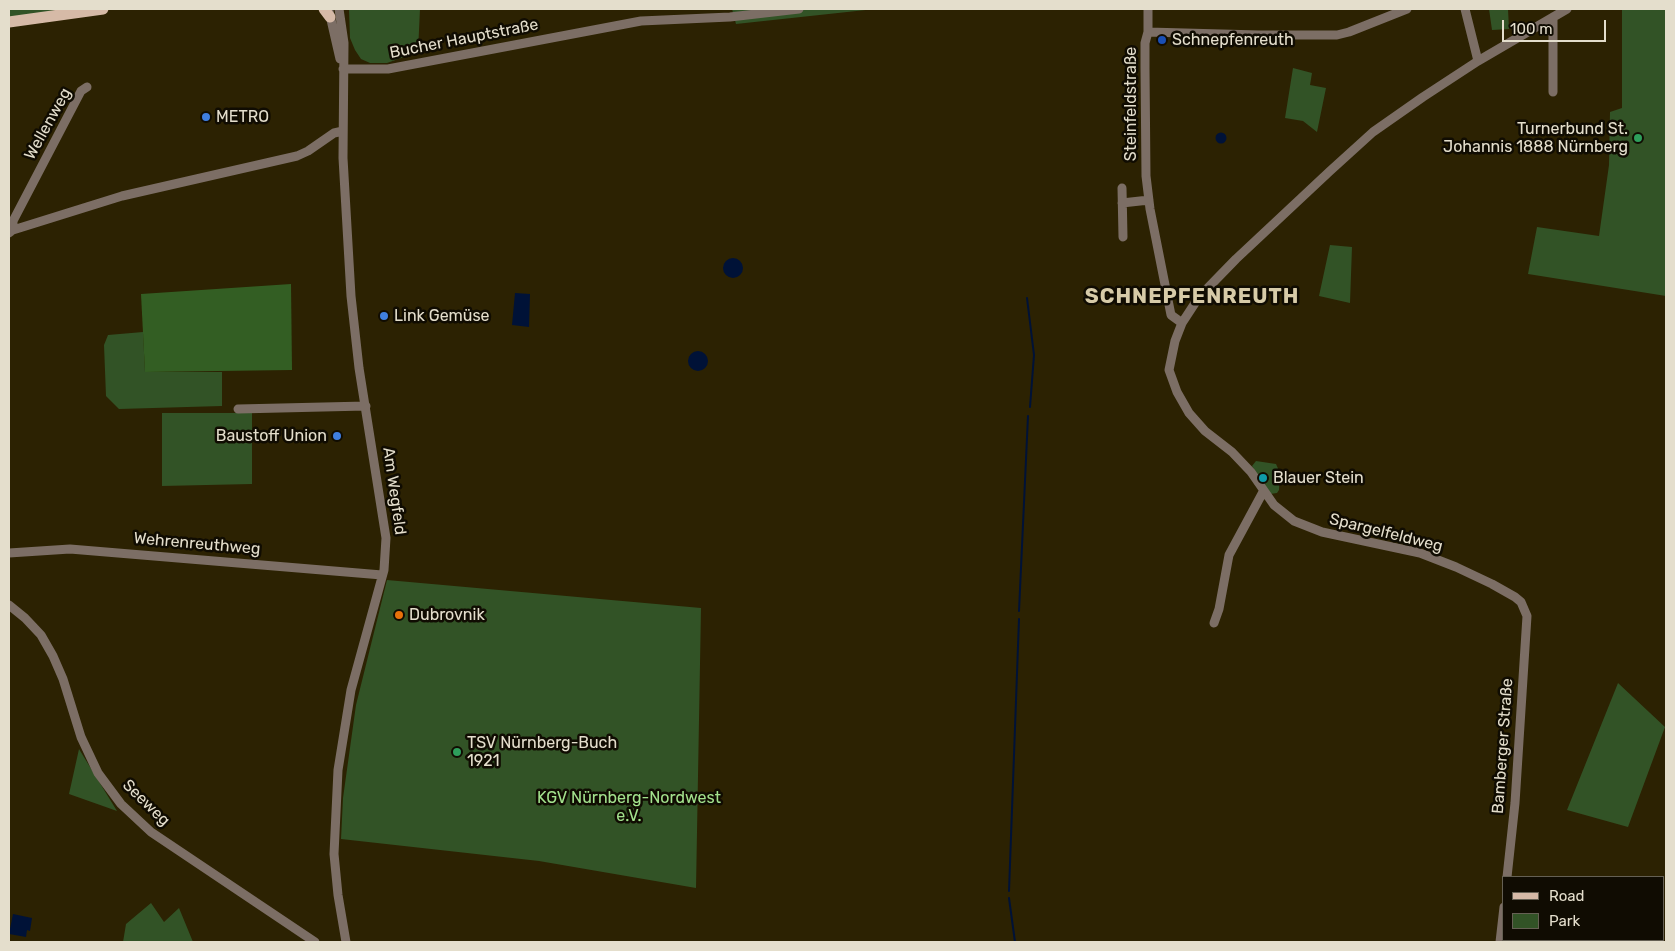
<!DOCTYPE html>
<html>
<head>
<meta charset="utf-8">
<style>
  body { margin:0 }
  #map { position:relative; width:1675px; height:951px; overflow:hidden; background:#2c2202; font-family:Rubik,sans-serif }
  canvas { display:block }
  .frame { position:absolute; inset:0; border:10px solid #e4decc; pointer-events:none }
  .legend { position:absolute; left:1502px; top:876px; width:162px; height:65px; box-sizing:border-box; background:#100c02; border:1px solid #656053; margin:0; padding:6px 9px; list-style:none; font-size:15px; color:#e4decc }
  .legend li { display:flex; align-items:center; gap:10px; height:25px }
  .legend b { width:25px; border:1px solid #656053 }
  .scale { position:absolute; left:1502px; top:20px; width:104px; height:22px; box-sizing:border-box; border:2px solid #e4decc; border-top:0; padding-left:6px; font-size:15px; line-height:18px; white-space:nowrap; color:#e4decc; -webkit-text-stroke:4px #100c02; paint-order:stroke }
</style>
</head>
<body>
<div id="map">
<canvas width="1675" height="951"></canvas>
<div class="frame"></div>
<ul class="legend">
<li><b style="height:6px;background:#d6baa7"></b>Road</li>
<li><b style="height:14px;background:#325326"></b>Park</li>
</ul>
<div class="scale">100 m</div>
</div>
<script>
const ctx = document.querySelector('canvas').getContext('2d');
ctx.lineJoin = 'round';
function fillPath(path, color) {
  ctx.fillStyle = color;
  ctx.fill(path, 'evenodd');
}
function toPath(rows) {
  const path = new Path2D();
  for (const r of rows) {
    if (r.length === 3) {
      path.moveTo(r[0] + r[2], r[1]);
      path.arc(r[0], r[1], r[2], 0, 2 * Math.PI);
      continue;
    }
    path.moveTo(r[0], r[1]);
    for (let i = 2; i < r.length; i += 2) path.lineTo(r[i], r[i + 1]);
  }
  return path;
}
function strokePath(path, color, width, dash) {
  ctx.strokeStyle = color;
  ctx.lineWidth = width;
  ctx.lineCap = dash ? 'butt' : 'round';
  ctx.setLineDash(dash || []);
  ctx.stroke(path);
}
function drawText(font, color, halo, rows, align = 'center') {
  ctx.font = font + ' Rubik,sans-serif';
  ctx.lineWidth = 5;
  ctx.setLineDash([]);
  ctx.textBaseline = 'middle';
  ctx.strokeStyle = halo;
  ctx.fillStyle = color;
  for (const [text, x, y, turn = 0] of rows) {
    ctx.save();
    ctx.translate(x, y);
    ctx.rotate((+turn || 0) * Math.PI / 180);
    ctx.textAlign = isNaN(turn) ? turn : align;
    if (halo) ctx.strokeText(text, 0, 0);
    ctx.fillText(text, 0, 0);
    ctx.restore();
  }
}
fillPath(toPath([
  [19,9,78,9,9,19,9,10],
  [349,9,420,9,418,52,387,63,370,63,361,59,355,50,350,38],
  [732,9,875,9,736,24],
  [1489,9,1508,9,1509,29,1492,30],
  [1622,9,1666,9,1666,296,1528,274,1537,227,1599,236,1609,165,1610,112,1622,108],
  [1293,68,1312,73,1310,85,1326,88,1317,132,1303,121,1285,118],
  [1330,245,1352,247,1350,303,1319,296],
  [143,332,145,372,222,372,222,406,119,409,106,396,104,345,108,335],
  [162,413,252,413,252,484,162,486],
  [1256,461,1276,464,1280,473,1279,490,1277,493,1270,494,1266,489,1263,482,1252,466],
  [387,580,701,608,696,888,539,861,341,839,343,798,356,705],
  [1618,683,1665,727,1628,827,1567,810],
  [79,749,117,811,69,794],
  [151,903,164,922,179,908,193,942,123,942,126,924]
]), '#325326');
fillPath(toPath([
  [291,284,292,370,145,372,141,294]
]), '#335e23');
fillPath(toPath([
  [1221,138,5.5],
  [733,268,10],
  [515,293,530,294,529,327,512,325],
  [698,361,10],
  [13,914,32,918,30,931,27,930,26,937,9,934]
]), '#001237');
strokePath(toPath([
  [1027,298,1034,355,1030,407],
  [1019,611,1028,416],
  [1009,891,1019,619],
  [1009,898,1015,942]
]), '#001237', 2);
strokePath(toPath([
  [339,9,344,43,343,158,351,296,359,368,386,538,384,570,351,690,338,770,334,854,338,895,346,942],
  [1148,9,1148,32,1145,43,1145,68,1146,176,1150,209,1171,315,1182,323],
  [1465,9,1478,61],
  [329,11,340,59],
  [1148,32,1259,35,1337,35,1349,32,1407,9],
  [343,69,388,69,641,21,730,17,799,9],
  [1553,92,1553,17],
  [1122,188,1123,237],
  [1122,203,1149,200],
  [13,230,13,221,81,91,87,87],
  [9,233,13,230,122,196,297,156,308,151,334,133,343,131],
  [238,409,366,406],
  [9,553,70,549,382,575],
  [9,605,25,618,41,635,53,656,63,679,81,737,98,773,121,804,151,832,315,942],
  [1214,623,1219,609,1229,555,1263,492],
  [1507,877,1515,803,1527,616,1521,602,1515,597,1492,584,1456,567,1420,553,1322,532,1294,521,1274,505,1251,472,1232,452,1205,431,1189,413,1177,392,1169,370,1175,341,1182,323,1199,297,1236,259,1330,171,1373,132,1423,97,1478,61,1567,9],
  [1500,942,1504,907]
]), '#7c6e65', 9);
strokePath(toPath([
  [324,9,330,17],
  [9,22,103,9]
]), '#d6baa7', 11);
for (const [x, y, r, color] of [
  [1162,40,5,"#1a4fb4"],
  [206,117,5,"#3f7fe0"],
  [1638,138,5,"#2e9e5b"],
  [384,316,5,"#3f7fe0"],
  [337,436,5,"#3f7fe0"],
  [1263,478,5,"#0f9aa8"],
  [399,615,5,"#e8710a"],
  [457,752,5,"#2e9e5b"]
]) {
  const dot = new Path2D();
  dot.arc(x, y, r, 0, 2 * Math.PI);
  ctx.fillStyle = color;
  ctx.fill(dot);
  strokePath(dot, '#100c02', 2);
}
drawText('16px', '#e4decc', '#100c02', [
  ["Bucher Hauptstraße",464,39,-11],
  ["Steinfeldstraße",1131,104,-90],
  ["Wellenweg",48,124,-61],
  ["Am Wegfeld",394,491,82],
  ["Spargelfeldweg",1386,533,14],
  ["Wehrenreuthweg",197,544,5],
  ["Bamberger Straße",1503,746,-86],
  ["Seeweg",146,803,44]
]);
drawText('16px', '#e4decc', '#100c02', [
  ["Schnepfenreuth",1172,40],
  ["METRO",216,117],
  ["Turnerbund St.",1628,129,"right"],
  ["Johannis 1888 Nürnberg",1628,147,"right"],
  ["Link Gemüse",394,316],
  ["Baustoff Union",327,436,"right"],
  ["Blauer Stein",1273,478],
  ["Dubrovnik",409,615],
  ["TSV Nürnberg-Buch",467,743],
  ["1921",467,761]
], 'left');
drawText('16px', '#a3e28d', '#100c02', [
  ["KGV Nürnberg-Nordwest",629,798],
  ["e.V.",629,816]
]);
ctx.letterSpacing = '1px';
drawText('bold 21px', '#d7cba8', '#100c02', [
  ["SCHNEPFENREUTH",1192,297]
]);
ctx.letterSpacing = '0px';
</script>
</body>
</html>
